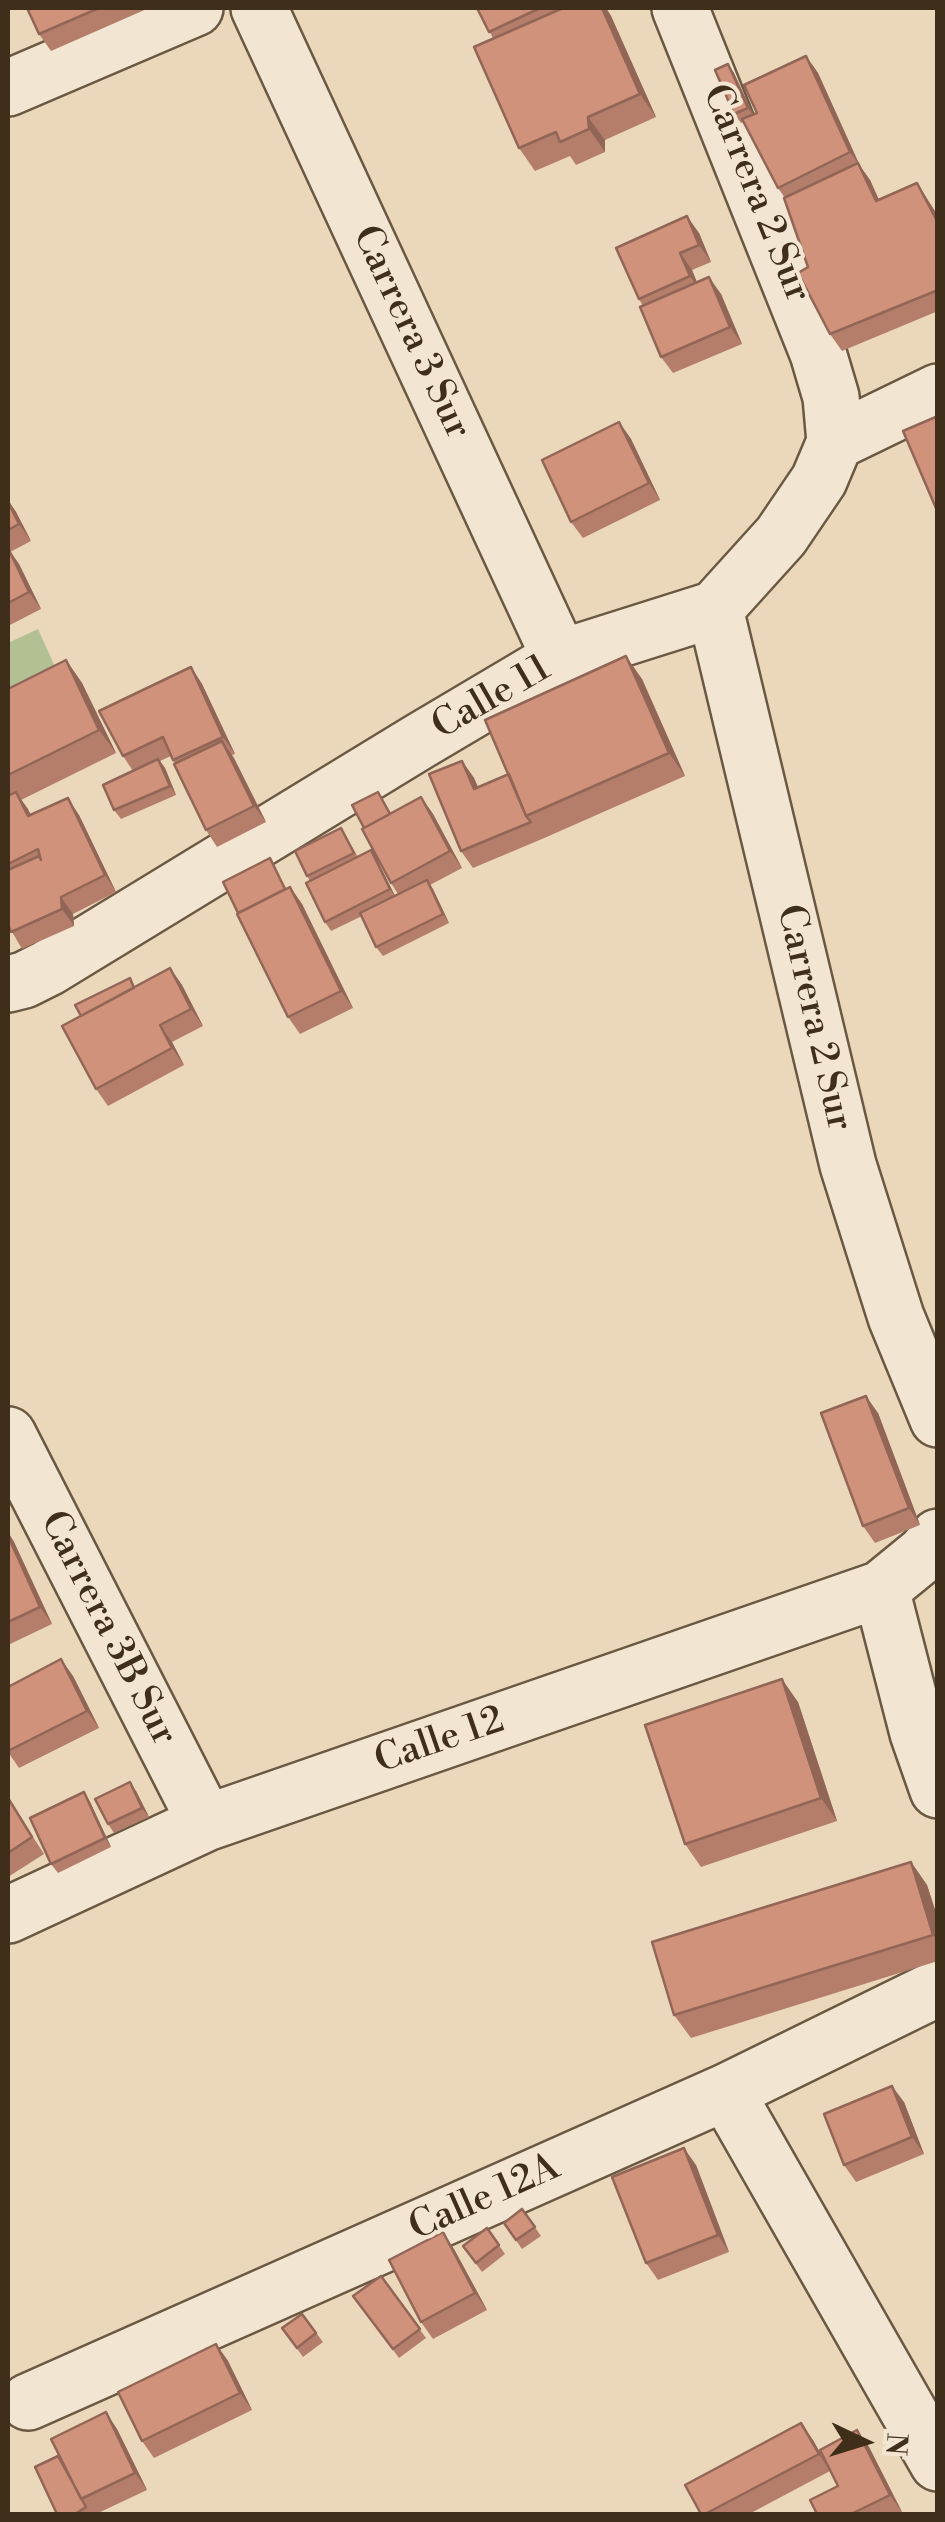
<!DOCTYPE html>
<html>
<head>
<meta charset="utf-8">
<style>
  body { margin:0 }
  #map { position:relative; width:945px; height:2522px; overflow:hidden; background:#ebd8bb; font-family:"Libre Bodoni",serif }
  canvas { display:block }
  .frame { position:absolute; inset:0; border:10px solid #3f2e19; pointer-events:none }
  .north { position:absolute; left:815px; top:2392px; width:100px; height:100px; -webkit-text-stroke:8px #f2e6d3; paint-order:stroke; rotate:94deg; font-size:28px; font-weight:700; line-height:40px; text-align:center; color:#3f2e19 }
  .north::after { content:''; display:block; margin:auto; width:35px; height:45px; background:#3f2e19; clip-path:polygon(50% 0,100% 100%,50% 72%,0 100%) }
</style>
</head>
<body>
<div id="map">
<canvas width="945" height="2522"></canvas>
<div class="frame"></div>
<div class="north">N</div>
</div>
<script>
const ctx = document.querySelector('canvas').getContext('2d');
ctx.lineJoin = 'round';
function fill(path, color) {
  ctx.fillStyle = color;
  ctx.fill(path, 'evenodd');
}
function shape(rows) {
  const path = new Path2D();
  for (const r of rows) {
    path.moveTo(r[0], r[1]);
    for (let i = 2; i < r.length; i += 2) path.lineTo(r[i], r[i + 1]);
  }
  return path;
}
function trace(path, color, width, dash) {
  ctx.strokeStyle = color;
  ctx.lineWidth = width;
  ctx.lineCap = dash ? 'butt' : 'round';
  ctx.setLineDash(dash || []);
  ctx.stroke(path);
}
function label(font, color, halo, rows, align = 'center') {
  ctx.font = font + ' "Libre Bodoni",serif';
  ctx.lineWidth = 8;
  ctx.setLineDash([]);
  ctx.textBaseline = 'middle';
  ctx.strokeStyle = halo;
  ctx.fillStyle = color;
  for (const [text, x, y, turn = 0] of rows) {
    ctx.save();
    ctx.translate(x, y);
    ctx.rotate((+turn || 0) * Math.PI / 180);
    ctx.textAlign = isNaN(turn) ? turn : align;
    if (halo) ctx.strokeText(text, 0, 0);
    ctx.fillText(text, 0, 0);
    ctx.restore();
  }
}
fill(shape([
  [38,629,65,689,8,716,8,643]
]), '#b2c094');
const minor = shape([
  [259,8,560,658],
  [680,8,818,353,831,397,835,442],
  [8,88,195,8],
  [715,609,848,1165,896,1317,938,1419],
  [8,984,24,980,48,968,420,741,560,658,715,609,781,536,819,480,835,442,938,392],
  [8,1435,206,1823],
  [938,1537,925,1553,881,1589,918,1733,938,1790],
  [8,1915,206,1823,881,1589],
  [726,2092,938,2463],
  [28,2402,726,2092,938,1988]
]);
trace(minor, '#6a5842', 60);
trace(minor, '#f2e6d3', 55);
fill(shape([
  [27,8,149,8,51,51,39,34],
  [477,8,606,8,611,16,656,117,605,140,605,152,576,165,570,156,535,171,519,148,493,38],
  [806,56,818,73,860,166,870,180,879,200,917,183,938,216,938,311,842,351,830,334,785,198,778,188,743,122,741,123,734,114,728,64,734,73,753,114,757,113],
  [699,233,711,262,692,270,697,282,721,294,742,344,673,373,661,357,643,306,639,299],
  [619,422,631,439,660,500,583,538,571,522],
  [8,500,16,512,31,541,10,552,19,564,41,609,8,626],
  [66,660,82,683,116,753,21,800,31,815,79,815,116,892,73,914,74,926,22,949,8,925,8,689],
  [191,667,202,684,235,754,232,755,266,822,217,847,206,830,171,756,160,761,165,768,176,795,121,819,114,810,133,771,123,756],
  [642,679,685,776,542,839,473,868,461,851,462,761,474,778,478,787,509,774],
  [378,792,391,813,421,797,433,814,462,868,430,885,449,923,383,956,376,947,362,916,331,931,325,922,310,881,307,876,341,828,358,857,371,850,377,860,395,896,398,894,391,883,364,828],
  [270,858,286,889,290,887,302,904,353,1008,300,1034,288,1017,238,913],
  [170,968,182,985,203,1026,172,1042,184,1065,108,1106,96,1089,136,987],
  [878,1413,920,1525,875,1543,863,1526],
  [8,1532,14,1542,52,1624,8,1645],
  [73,1676,99,1728,19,1768,8,1752],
  [798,1702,837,1821,701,1867,685,1844],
  [136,1791,149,1817,114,1833,108,1824],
  [84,1792,90,1802,111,1847,58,1873,51,1864],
  [8,1798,44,1854,8,1877],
  [911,1862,927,1885,938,1919,938,1961,691,2038,674,2015],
  [904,2102,924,2154,856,2182,844,2165],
  [696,2165,729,2252,658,2280,646,2263],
  [522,2209,541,2236,522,2249,504,2223],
  [487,2228,505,2254,482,2272,463,2246],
  [454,2249,487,2310,433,2339,421,2322],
  [381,2276,426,2338,399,2358,353,2296],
  [302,2314,323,2342,303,2357,282,2328],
  [216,2344,228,2361,252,2410,154,2458,142,2441],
  [117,2429,147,2490,96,2514,57,2514],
  [857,2430,869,2447,902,2512,896,2514,817,2514,838,2486],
  [813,2440,830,2471,749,2514,701,2514]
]), '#b47e6a');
fill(shape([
  [602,8,606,8,611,16,656,117,640,94],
  [806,56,818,73,860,166,870,180,887,218,876,201,860,166,850,152],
  [728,64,734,73,754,117,748,108],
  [588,117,605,140,605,152,589,129],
  [917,183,938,216,938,223],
  [687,216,699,233,711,262,699,245],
  [680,253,692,270,701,293,690,276],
  [709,277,721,294,742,344,730,327],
  [619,422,631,439,660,500,649,483],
  [8,500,16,512,31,541,19,524],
  [8,548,19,564,41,609,29,592],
  [626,656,642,679,685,776,669,753],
  [66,660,82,683,116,753,99,730],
  [191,667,202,684,235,754,223,737],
  [222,741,234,758,266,822,254,806],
  [158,759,165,768,176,795,170,786],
  [462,761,474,778,486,806,474,789],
  [16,792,28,809,39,833,28,816],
  [421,797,433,814,462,868,450,851],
  [68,798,79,815,116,892,105,875],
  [371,850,377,860,396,898,390,889],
  [427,880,433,889,449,923,443,914],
  [290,887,302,904,353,1008,341,991],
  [61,897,73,914,74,926,62,909],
  [170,968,182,985,203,1026,191,1009],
  [160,1025,172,1042,184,1065,172,1048],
  [866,1396,878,1413,920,1525,909,1508],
  [8,1532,14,1542,52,1624,40,1607,8,1536],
  [61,1659,73,1676,99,1728,87,1711],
  [782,1679,798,1702,837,1821,821,1798],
  [130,1782,136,1791,149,1817,142,1808],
  [84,1792,90,1802,111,1847,105,1838],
  [911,1862,927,1885,938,1919,938,1941,933,1935],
  [892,2086,904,2102,924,2154,912,2137],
  [684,2148,696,2165,729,2252,718,2235],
  [443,2232,454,2249,487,2310,475,2293],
  [216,2344,228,2361,252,2410,240,2393],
  [106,2412,117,2429,147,2490,135,2473],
  [801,2423,813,2440,830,2471,819,2454],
  [857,2430,869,2447,902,2512,890,2495]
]), '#926656');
const building = shape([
  [27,8,99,8,39,34,27,8],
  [477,8,540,8,489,32,477,8],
  [563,8,602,8,640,94,588,117,589,129,560,142,556,132,519,148,474,47,563,8],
  [806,56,850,152,778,188,742,119,757,113,744,85,806,56],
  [728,64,748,108,734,114,715,70,728,64],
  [858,163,876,201,917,183,938,223,938,290,830,334,798,273,808,267,784,198,858,163],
  [687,216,699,245,680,253,690,276,639,299,616,248,687,216],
  [709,277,730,327,661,357,640,307,709,277],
  [938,416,938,513,903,431,938,416],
  [619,422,649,483,571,522,542,460,619,422],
  [8,502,19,524,8,530,8,502],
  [8,548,29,592,8,603,8,548],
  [626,656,669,753,526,816,485,720,626,656],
  [66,660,99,730,8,775,8,689,66,660],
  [191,667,223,737,173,760,163,737,123,756,99,711,191,667],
  [222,741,254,806,206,830,174,764,222,741],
  [158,759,170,786,114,810,103,785,158,759],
  [462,761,474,789,509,774,526,816,531,822,461,851,429,774,462,761],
  [16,792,28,816,68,798,105,875,61,897,62,909,11,932,8,925,8,870,39,856,41,860,38,849,8,864,8,796,16,792],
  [378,792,390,814,364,828,352,805,378,792],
  [421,797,450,851,391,883,362,829,421,797],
  [341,828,354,853,307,876,295,851,341,828],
  [371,850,390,889,325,922,306,883,371,850],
  [270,858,285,889,238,913,223,882,270,858],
  [427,880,443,914,376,947,360,913,427,880],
  [290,887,341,991,288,1017,237,914,290,887],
  [170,968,191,1009,160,1025,172,1048,96,1089,62,1026,170,968],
  [130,978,134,988,81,1016,75,1005,130,978],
  [866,1396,909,1508,863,1526,821,1413,866,1396],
  [8,1536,40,1607,8,1622,8,1536],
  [61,1659,87,1711,8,1751,8,1687,61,1659],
  [782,1679,821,1798,685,1844,645,1725,782,1679],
  [130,1782,142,1808,108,1824,95,1799,130,1782],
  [84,1792,105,1838,51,1864,30,1818,84,1792],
  [8,1798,32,1837,8,1853,8,1798],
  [911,1862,933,1935,674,2015,652,1942,911,1862],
  [892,2086,912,2137,844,2165,824,2114,892,2086],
  [684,2148,718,2235,646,2263,612,2177,684,2148],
  [522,2209,535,2227,516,2240,504,2223,522,2209],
  [487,2228,499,2245,476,2263,463,2246,487,2228],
  [443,2232,475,2293,421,2322,389,2260,443,2232],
  [381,2276,420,2329,393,2349,353,2296,381,2276],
  [302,2314,316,2333,297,2348,282,2328,302,2314],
  [216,2344,240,2393,142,2441,118,2392,216,2344],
  [106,2412,135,2473,81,2499,51,2439,106,2412],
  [801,2423,819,2454,705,2514,701,2514,685,2485,801,2423],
  [857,2430,890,2495,851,2514,817,2514,810,2500,838,2486,820,2450,857,2430],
  [58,2456,86,2507,75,2514,57,2514,35,2467,58,2456]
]);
fill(building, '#d1927b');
trace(building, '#926656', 2.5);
label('38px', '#3f2e19', '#f2e6d3', [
  ["Carrera 2 Sur",755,194,68],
  ["Carrera 3 Sur",410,333,65],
  ["Calle 11",492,699,-30],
  ["Carrera 2 Sur",813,1018,77],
  ["Carrera 3B Sur",107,1629,63],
  ["Calle 12",440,1742,-19],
  ["Calle 12A",485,2199,-24]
]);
</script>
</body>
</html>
